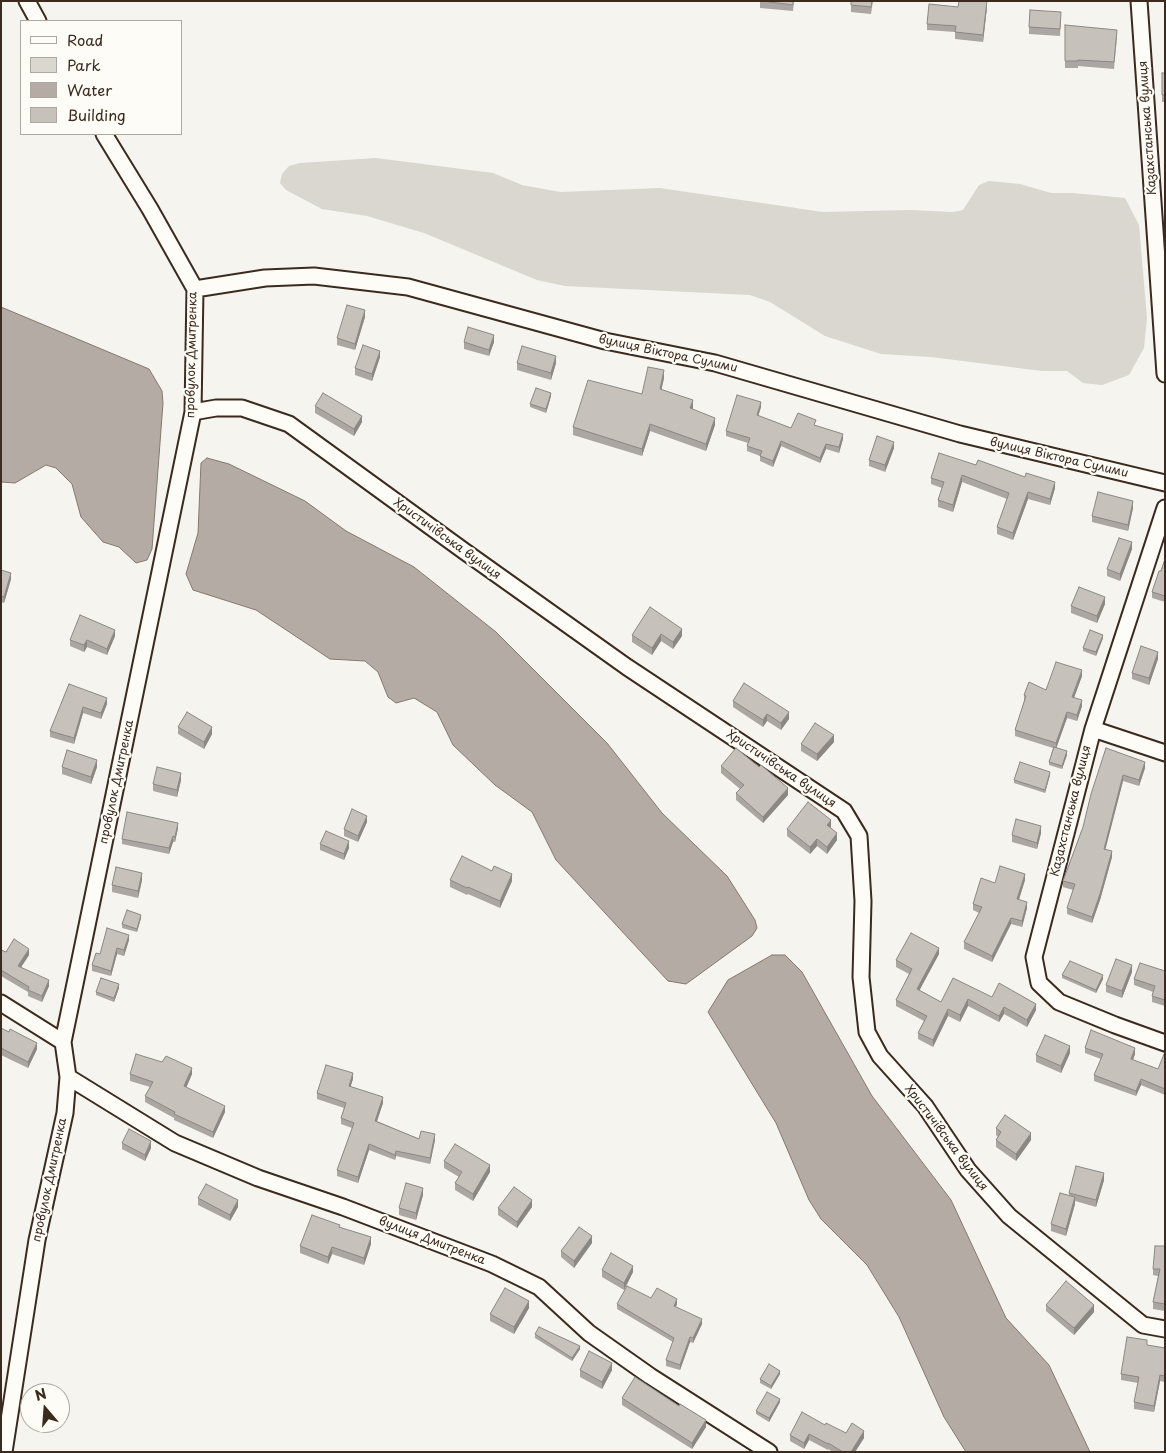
<!DOCTYPE html>
<html>
<head>
<meta charset="utf-8">
<style>
  body { margin:0 }
  #map { position:relative; width:1166px; height:1453px; overflow:hidden; background:#f5f4ee; font-family:"Playpen Sans",sans-serif }
  canvas { display:block }
  .frame { position:absolute; inset:0; border:2px solid #3b2a1e; pointer-events:none }
  .legend { position:absolute; left:20px; top:20px; width:162px; height:115px; box-sizing:border-box; background:#fdfcf7; border:1px solid #afa8a0; margin:0; padding:6px 9px; list-style:none; font-size:15px; color:#3b2a1e }
  .legend li { display:flex; align-items:center; gap:10px; height:25px }
  .legend b { width:25px; border:1px solid #afa8a0 }
  .north { position:absolute; left:20px; top:1383px; width:50px; height:50px; box-sizing:border-box; background:#fdfcf7; border:1px solid #afa8a0; border-radius:50%; rotate:342deg; font-size:14px; font-weight:700; line-height:20px; text-align:center; color:#3b2a1e }
  .north::after { content:''; display:block; margin:auto; width:18px; height:22px; background:#3b2a1e; clip-path:polygon(50% 0,100% 100%,50% 72%,0 100%) }
</style>
</head>
<body>
<div id="map">
<canvas width="1166" height="1453"></canvas>
<div class="frame"></div>
<ul class="legend">
<li><b style="height:6px;background:#fdfcf7"></b>Road</li>
<li><b style="height:14px;background:#dad6d0"></b>Park</li>
<li><b style="height:14px;background:#b4aca4"></b>Water</li>
<li><b style="height:14px;background:#c7c1bb"></b>Building</li>
</ul>
<div class="north">N</div>
</div>
<script>
const ctx = document.querySelector('canvas').getContext('2d');
ctx.lineJoin = 'round';
function fill(path, color) {
  ctx.fillStyle = color;
  ctx.fill(path, 'evenodd');
}
function shape(rows) {
  const path = new Path2D();
  for (const r of rows) {
    path.moveTo(r[0], r[1]);
    for (let i = 2; i < r.length; i += 2) path.lineTo(r[i], r[i + 1]);
  }
  return path;
}
function trace(path, color, width, dash) {
  ctx.strokeStyle = color;
  ctx.lineWidth = width;
  ctx.lineCap = dash ? 'butt' : 'round';
  ctx.setLineDash(dash || []);
  ctx.stroke(path);
}
function label(font, color, halo, rows, align = 'center') {
  ctx.font = font + ' "Playpen Sans",sans-serif';
  ctx.lineWidth = 4.5;
  ctx.setLineDash([]);
  ctx.textBaseline = 'middle';
  ctx.strokeStyle = halo;
  ctx.fillStyle = color;
  for (const [text, x, y, turn = 0] of rows) {
    ctx.save();
    ctx.translate(x, y);
    ctx.rotate((+turn || 0) * Math.PI / 180);
    ctx.textAlign = isNaN(turn) ? turn : align;
    if (halo) ctx.strokeText(text, 0, 0);
    ctx.fillText(text, 0, 0);
    ctx.restore();
  }
}
fill(shape([
  [376,158,493,173,522,185,560,192,660,188,823,212,910,210,953,212,963,210,979,185,989,181,1020,184,1051,193,1073,193,1125,198,1139,225,1147,318,1144,348,1129,375,1102,385,1083,383,1067,371,1042,371,931,357,881,354,825,336,770,302,750,295,565,286,537,280,424,233,367,216,322,209,286,190,280,183,282,174,289,166,300,163]
]), '#dad6d0');
const water = shape([
  [1,307,149,369,162,391,163,403,152,549,147,560,136,563,119,547,103,542,81,517,72,484,56,468,46,465,15,483,1,482,1,307],
  [207,458,229,464,305,501,346,531,414,567,496,632,607,743,662,813,727,876,755,920,757,928,752,936,686,984,668,981,556,860,532,812,495,785,453,745,437,712,414,698,396,703,388,697,378,672,365,661,330,659,256,610,193,590,186,574,198,533,201,463,207,458],
  [772,955,785,955,802,972,872,1096,951,1200,1006,1318,1049,1365,1090,1452,966,1452,944,1417,899,1317,867,1265,821,1219,809,1200,776,1123,708,1012,728,980,772,955]
]);
fill(water, '#b4aca4');
trace(water, '#84786e', 1);
const minor = shape([
  [27,1,38,21],
  [1139,1,1165,374],
  [195,289,265,278,314,276,408,287,605,341,715,363,960,434,1165,483],
  [193,412,216,408,242,408,289,424,464,551,627,667,844,811,859,836,863,901,861,977,867,1032,880,1056,925,1106,968,1170,1009,1216,1143,1325,1165,1329],
  [1165,508,1093,729,1034,957,1039,983,1059,1002,1115,1025,1165,1043],
  [1093,729,1165,753],
  [1,1003,63,1042],
  [68,1077,175,1143,258,1178,343,1207,492,1264,539,1287,589,1333,650,1376,769,1452],
  [4,1452,37,1240,65,1113,68,1077,63,1042,193,412,195,289,150,209,104,134]
]);
trace(minor, '#3b2a1e', 19);
trace(minor, '#fdfcf7', 15);
fill(shape([
  [760,1,794,1,793,11,760,8],
  [851,1,873,1,871,14,851,12],
  [958,7,987,7,983,42,955,39,955,32,927,30,927,24],
  [1061,19,1060,36,1029,34,1029,27],
  [1065,25,1117,37,1114,69,1078,66,1078,68,1065,68],
  [1162,73,1165,73,1165,102,1162,102],
  [365,317,355,350,337,345,337,338],
  [464,342,494,342,489,356,464,349],
  [380,357,372,381,355,375,355,368],
  [517,363,556,363,551,380,517,370],
  [664,378,661,390,693,408,692,409,715,425,706,451,650,431,642,456,573,435,573,427,642,394],
  [551,396,546,413,530,407,530,404],
  [315,406,362,422,354,436,315,413],
  [761,407,758,416,791,428,816,426,843,439,839,453,826,449,820,463,781,446,773,467,760,461,760,456,747,451,747,446,748,443,726,436,726,431],
  [894,448,885,472,869,466,869,460],
  [976,465,1055,488,1050,505,1028,499,1013,540,997,534,997,527,1007,499,962,482,953,512,938,507,938,500,942,488,931,484,931,478],
  [1133,508,1128,531,1092,522,1092,516],
  [1132,549,1120,581,1107,576,1107,569],
  [1165,559,1165,602,1152,598,1152,592],
  [1,570,11,579,4,603,1,602],
  [1105,604,1097,623,1071,613,1071,606],
  [682,629,682,636,673,649,661,641,652,655,632,642,632,635],
  [115,636,107,655,87,647,84,652,70,646,70,640],
  [1103,638,1096,656,1083,651,1083,648],
  [1158,659,1149,685,1132,679,1132,673],
  [1082,676,1074,698,1082,706,1077,721,1067,718,1056,748,1067,755,1062,769,1049,765,1049,762,1053,748,1015,736,1015,730,1024,701,1024,695,1046,690],
  [69,684,107,704,101,719,83,713,74,744,50,737,50,731],
  [733,701,789,719,781,730,767,721,763,727,733,707],
  [178,727,212,734,204,749,178,734],
  [834,742,817,761,801,751,801,744],
  [1106,748,1145,768,1139,786,1123,781,1105,849,1112,857,1100,900,1092,923,1067,914,1067,908,1073,890,1063,887,1063,881,1083,827],
  [721,766,788,795,763,823,736,800,736,793,740,789,721,773],
  [62,767,97,767,91,784,62,774],
  [1050,775,1045,793,1014,783,1014,780],
  [181,780,177,797,153,791,153,784],
  [367,822,358,842,344,836,344,829],
  [831,827,831,828,837,840,827,854,817,846,810,854,787,836,787,829],
  [178,828,175,842,173,842,169,854,122,844,122,839],
  [1041,833,1037,849,1012,842,1012,835],
  [320,844,349,848,344,860,320,850],
  [142,880,138,898,112,892,112,885],
  [450,880,512,881,500,908,468,894,467,895,450,887],
  [1025,880,1019,900,1027,908,1022,927,1011,924,992,962,964,949,964,942,979,913,973,910,973,904,995,883],
  [141,918,137,932,122,928,122,924],
  [129,940,124,956,117,954,111,976,92,971,92,965,100,954],
  [1,950,6,952,29,955,21,967,49,986,42,1002,28,996,28,992,1,976],
  [939,954,919,990,941,1002,992,997,1036,1010,1027,1027,1004,1014,999,1022,968,1006,960,1022,948,1016,933,1047,918,1039,918,1033,924,1021,896,1006,896,1000,909,974,896,967,896,960],
  [1165,971,1165,1006,1152,1002,1152,996,1153,992,1134,985,1134,979],
  [1132,972,1122,998,1106,992,1106,985],
  [1062,975,1103,979,1096,993,1062,978],
  [119,988,114,1002,96,995,96,992],
  [1,1028,37,1049,28,1068,1,1055],
  [1085,1048,1135,1054,1133,1060,1158,1069,1165,1055,1165,1095,1141,1085,1136,1096,1094,1081,1094,1075,1101,1059,1085,1053],
  [1070,1053,1061,1073,1036,1062,1036,1055],
  [130,1074,192,1074,186,1088,225,1112,213,1138,174,1120,174,1118,145,1102,145,1096,150,1087,130,1081],
  [353,1079,350,1086,383,1103,377,1121,419,1139,435,1140,430,1164,396,1156,395,1160,369,1150,358,1183,337,1176,337,1170,352,1128,341,1124,341,1118,344,1108,317,1099,317,1093],
  [996,1128,1031,1140,1016,1161,996,1147,996,1140,998,1137,996,1135],
  [122,1143,151,1148,145,1161,122,1149],
  [444,1161,490,1172,473,1201,455,1190,455,1183,459,1177,444,1168],
  [1104,1180,1096,1207,1075,1201,1075,1204,1066,1236,1051,1231,1051,1224,1069,1195,1069,1193],
  [423,1195,416,1220,399,1215,399,1208],
  [198,1198,238,1207,230,1221,198,1205],
  [532,1207,517,1228,498,1215,498,1208],
  [340,1227,371,1244,364,1265,332,1254,328,1264,300,1253,300,1246],
  [592,1243,574,1268,561,1257,561,1251],
  [1165,1246,1165,1311,1153,1309,1153,1302,1158,1276,1153,1275,1153,1269],
  [602,1270,633,1272,624,1290,602,1277],
  [651,1298,677,1304,676,1307,702,1324,693,1343,690,1342,680,1370,666,1366,666,1360,673,1342,617,1309,617,1304],
  [1046,1305,1094,1312,1074,1335,1046,1311],
  [529,1308,514,1334,490,1321,490,1314],
  [535,1334,580,1349,572,1361,535,1338],
  [1147,1345,1165,1348,1165,1382,1160,1381,1154,1412,1134,1409,1134,1402,1138,1383,1121,1380,1121,1374],
  [580,1370,612,1370,602,1389,580,1377],
  [780,1374,771,1389,760,1383,760,1379],
  [622,1398,706,1427,692,1449,622,1405],
  [780,1402,769,1422,756,1414,756,1411],
  [825,1425,846,1433,864,1438,855,1452,833,1452,828,1449,828,1450,809,1440,804,1449,790,1441,790,1435]
]), '#aba6a1');
fill(shape([
  [987,1,987,7,983,42,983,35],
  [365,310,365,317,355,350,355,344],
  [494,335,494,342,489,356,489,350],
  [380,351,380,357,372,381,372,374],
  [556,356,556,363,551,380,551,373],
  [664,370,664,378,660,397,660,389],
  [551,393,551,396,546,413,546,409],
  [693,400,693,408,690,416,690,408],
  [761,402,761,407,757,420,757,415],
  [362,416,362,422,354,436,354,429],
  [715,418,715,425,706,451,706,444],
  [650,424,650,431,642,456,642,449],
  [843,434,843,439,839,453,839,447],
  [781,441,781,446,773,467,773,461],
  [894,442,894,448,885,472,885,465],
  [826,444,826,449,820,463,820,458],
  [962,475,962,482,953,512,953,505],
  [1055,482,1055,488,1050,505,1050,499],
  [1028,492,1028,499,1013,540,1013,533],
  [1133,501,1133,508,1128,531,1128,525],
  [1132,542,1132,549,1120,581,1120,574],
  [11,573,11,579,4,603,4,597],
  [1105,597,1105,604,1097,623,1097,616],
  [682,629,682,636,673,649,673,642],
  [115,630,115,636,107,655,107,649],
  [661,634,661,641,652,655,652,648],
  [1103,635,1103,638,1096,656,1096,652],
  [87,640,87,647,84,652,84,645],
  [1158,652,1158,659,1149,685,1149,678],
  [1082,670,1082,676,1072,703,1072,697],
  [107,698,107,704,101,719,101,713],
  [1082,700,1082,706,1077,721,1077,715],
  [83,707,83,713,74,744,74,738],
  [789,712,789,719,781,730,781,723],
  [1067,712,1067,718,1056,749,1056,743],
  [767,714,767,721,763,727,763,720],
  [212,727,212,734,204,749,204,742],
  [834,735,834,742,817,761,817,754],
  [1067,751,1067,755,1062,769,1062,766],
  [97,760,97,767,91,784,91,777],
  [1145,762,1145,768,1139,786,1139,780],
  [1050,772,1050,775,1045,793,1045,790],
  [181,773,181,780,177,797,177,790],
  [1123,775,1123,781,1104,855,1104,849],
  [788,788,788,795,763,823,763,817],
  [367,816,367,822,358,842,358,836],
  [831,820,831,827,827,832,827,825],
  [178,823,178,828,175,842,175,837],
  [1041,826,1041,833,1037,849,1037,843],
  [837,833,837,840,827,854,827,847],
  [173,836,173,842,169,854,169,848],
  [817,839,817,846,810,854,810,847],
  [349,841,349,848,344,860,344,854],
  [1112,851,1112,857,1100,900,1092,923,1092,917],
  [142,873,142,880,138,898,138,891],
  [512,874,512,881,500,908,500,901],
  [1025,874,1025,880,1017,905,1017,899],
  [1027,902,1027,908,1022,927,1022,921],
  [141,915,141,918,137,932,137,929],
  [1011,918,1011,924,992,962,992,956],
  [129,935,129,940,124,956,124,950],
  [117,948,117,954,111,976,111,971],
  [939,948,939,954,917,995,917,989],
  [29,949,29,955,18,972,18,966],
  [1132,965,1132,972,1122,998,1122,991],
  [1103,975,1103,979,1096,993,1096,990],
  [49,980,49,986,42,1002,42,996],
  [119,984,119,988,114,1002,114,998],
  [968,999,968,1006,960,1022,960,1015],
  [1036,1004,1036,1010,1027,1027,1027,1020],
  [1004,1007,1004,1014,999,1022,999,1016],
  [948,1009,948,1016,933,1047,933,1040],
  [37,1043,37,1049,28,1068,28,1062],
  [1070,1046,1070,1053,1061,1073,1061,1066],
  [1135,1048,1135,1054,1131,1065,1131,1059],
  [192,1068,192,1074,184,1093,184,1086],
  [353,1073,353,1079,349,1092,349,1086],
  [1141,1079,1141,1085,1136,1096,1136,1091],
  [383,1097,383,1103,375,1127,375,1121],
  [225,1106,225,1112,213,1138,213,1132],
  [1031,1133,1031,1140,1016,1161,1016,1154],
  [435,1134,435,1140,430,1164,430,1158],
  [151,1141,151,1148,145,1161,145,1155],
  [369,1144,369,1150,358,1183,358,1177],
  [396,1151,396,1156,395,1160,395,1155],
  [490,1165,490,1172,473,1201,473,1194],
  [1104,1173,1104,1180,1096,1207,1096,1200],
  [423,1188,423,1195,416,1220,416,1213],
  [1075,1197,1075,1204,1066,1236,1066,1229],
  [238,1200,238,1207,230,1221,230,1215],
  [532,1200,532,1207,517,1228,517,1222],
  [592,1236,592,1243,574,1268,574,1261],
  [371,1237,371,1244,364,1265,364,1258],
  [332,1247,332,1254,328,1264,328,1257],
  [633,1266,633,1272,624,1290,624,1283],
  [677,1299,677,1304,674,1311,674,1306],
  [529,1301,529,1308,514,1334,514,1327],
  [1094,1305,1094,1312,1074,1335,1074,1328],
  [702,1319,702,1324,693,1343,693,1338],
  [690,1337,690,1342,680,1370,680,1365],
  [580,1346,580,1349,572,1361,572,1358],
  [612,1363,612,1370,602,1389,602,1382],
  [780,1371,780,1374,771,1389,771,1386],
  [1160,1375,1160,1381,1154,1412,1154,1406],
  [780,1399,780,1402,769,1422,769,1418],
  [706,1420,706,1427,692,1449,692,1443],
  [864,1431,864,1438,855,1452,851,1452],
  [809,1434,809,1440,804,1449,804,1443]
]), '#8b8783');
const building = shape([
  [762,1,793,1,793,5,762,1],
  [851,1,872,1,871,7,851,5,851,1],
  [959,1,987,1,983,35,955,32,956,26,927,24,929,4,958,7,959,1],
  [1030,10,1061,12,1060,29,1029,27,1030,10],
  [1065,25,1117,30,1114,62,1078,60,1078,61,1065,61,1065,25],
  [1162,73,1165,73,1165,95,1162,95,1162,73],
  [347,305,365,310,355,344,337,338,347,305],
  [468,327,494,335,489,350,464,342,468,327],
  [363,345,380,351,372,374,355,368,363,345],
  [522,346,556,356,551,373,517,363,522,346],
  [648,367,664,370,660,389,693,400,690,408,715,418,706,444,650,424,642,449,573,427,588,380,642,394,648,367],
  [536,388,551,393,546,409,530,404,536,388],
  [323,393,362,416,354,429,315,406,323,393],
  [737,395,761,402,757,415,791,428,798,413,816,420,814,425,843,434,839,447,826,444,820,458,781,441,773,461,760,456,762,451,747,446,750,438,726,431,737,395],
  [877,436,894,442,885,465,869,460,877,436],
  [939,453,976,465,978,460,1025,477,1026,473,1055,482,1050,499,1028,492,1013,533,997,527,1009,493,962,475,953,505,938,500,944,482,931,478,939,453],
  [1098,492,1133,501,1128,525,1092,516,1098,492],
  [1119,538,1132,542,1120,574,1107,569,1119,538],
  [1165,559,1165,596,1152,592,1159,571,1161,571,1165,559],
  [1,570,11,573,4,597,1,596,1,570],
  [1079,587,1105,597,1097,616,1071,606,1079,587],
  [650,607,682,629,673,642,661,634,652,648,632,635,650,607],
  [80,615,115,630,107,649,87,640,84,645,70,640,80,615],
  [1090,630,1103,635,1096,652,1083,648,1090,630],
  [1141,646,1158,652,1149,678,1132,673,1141,646],
  [1056,662,1082,670,1072,697,1082,700,1077,715,1067,712,1056,743,1015,730,1026,696,1024,695,1029,682,1046,690,1056,662],
  [744,683,789,712,781,723,767,714,763,720,733,701,744,683],
  [69,684,107,698,101,713,83,707,74,738,50,731,69,684],
  [187,712,212,727,204,742,178,727,187,712],
  [815,723,834,735,817,754,801,744,815,723],
  [1054,747,1067,751,1062,766,1049,762,1054,747],
  [736,748,759,767,761,765,788,788,763,817,736,793,744,785,721,766,736,748],
  [1106,748,1145,762,1139,780,1123,775,1104,849,1112,851,1100,894,1092,917,1067,908,1075,884,1063,881,1083,827,1091,794,1106,748],
  [67,750,97,760,91,777,62,767,67,750],
  [1020,762,1050,772,1045,790,1014,780,1020,762],
  [157,767,181,773,177,790,153,784,157,767],
  [808,802,831,820,827,825,837,833,827,847,817,839,810,847,787,829,808,802],
  [352,809,367,816,358,836,344,829,352,809],
  [127,812,178,823,175,837,173,836,169,848,122,839,127,812],
  [1016,819,1041,826,1037,843,1012,835,1016,819],
  [326,831,349,841,344,854,320,844,326,831],
  [462,856,492,871,494,866,512,874,500,901,468,887,467,888,450,880,462,856],
  [1000,866,1025,874,1017,899,1027,902,1022,921,1011,918,992,956,964,942,982,907,973,904,981,878,995,883,1000,866],
  [116,867,142,873,138,891,112,885,116,867],
  [127,910,141,915,137,929,122,924,127,910],
  [107,928,129,935,124,950,117,948,111,971,92,965,96,953,100,954,107,928],
  [911,933,939,948,917,989,941,1002,953,978,992,997,999,983,1036,1004,1027,1020,1004,1007,999,1016,968,999,960,1015,948,1009,933,1040,918,1033,927,1016,896,1000,912,969,896,960,911,933],
  [14,939,29,949,18,966,49,980,42,996,28,990,29,987,1,970,1,950,6,952,14,939],
  [1116,959,1132,965,1122,991,1106,985,1116,959],
  [1070,961,1103,975,1096,990,1062,975,1070,961],
  [1140,963,1165,971,1165,1000,1152,996,1155,986,1134,979,1140,963],
  [101,978,119,984,114,998,96,992,101,978],
  [1,1028,9,1032,10,1029,37,1043,28,1062,1,1048,1,1028],
  [1091,1030,1135,1048,1131,1059,1158,1069,1164,1054,1165,1055,1165,1089,1141,1079,1136,1091,1094,1075,1103,1054,1085,1048,1091,1030],
  [1045,1035,1070,1046,1061,1066,1036,1055,1045,1035],
  [136,1054,162,1062,166,1056,192,1068,184,1086,225,1106,213,1132,174,1114,175,1112,145,1096,153,1082,130,1074,136,1054],
  [326,1065,353,1073,349,1086,383,1097,375,1121,419,1139,421,1131,435,1134,430,1158,396,1151,395,1155,369,1144,358,1177,337,1170,354,1123,341,1118,346,1103,317,1093,326,1065],
  [1005,1115,1031,1133,1016,1154,996,1140,1001,1132,996,1128,1005,1115],
  [129,1129,151,1141,145,1155,122,1143,129,1129],
  [455,1144,490,1165,473,1194,455,1183,462,1172,444,1161,455,1144],
  [1076,1166,1104,1173,1096,1200,1069,1193,1076,1166],
  [406,1183,423,1188,416,1213,399,1208,406,1183],
  [206,1184,238,1200,230,1215,198,1198,206,1184],
  [514,1187,532,1200,517,1222,498,1208,514,1187],
  [1060,1193,1075,1197,1066,1229,1051,1224,1060,1193],
  [312,1215,340,1225,339,1227,371,1237,364,1258,332,1247,328,1257,300,1246,312,1215],
  [579,1227,592,1236,574,1261,561,1251,579,1227],
  [1155,1246,1165,1246,1165,1304,1153,1302,1160,1269,1153,1269,1155,1246],
  [611,1253,633,1266,624,1283,602,1270,611,1253],
  [1066,1281,1094,1305,1074,1328,1046,1305,1066,1281],
  [627,1286,651,1298,657,1288,677,1299,674,1306,702,1319,693,1338,690,1337,680,1365,666,1360,674,1338,617,1304,627,1286],
  [505,1288,529,1301,514,1327,490,1314,505,1288],
  [539,1327,580,1346,572,1358,535,1334,539,1327],
  [1127,1337,1147,1340,1147,1345,1165,1348,1165,1376,1160,1375,1154,1406,1134,1402,1139,1377,1121,1374,1127,1337],
  [589,1351,612,1363,602,1382,580,1370,589,1351],
  [769,1364,780,1371,771,1386,760,1379,769,1364],
  [635,1377,679,1406,680,1404,706,1420,692,1443,622,1398,635,1377],
  [767,1392,780,1399,769,1418,756,1411,767,1392],
  [802,1412,825,1425,826,1423,846,1433,852,1423,864,1431,851,1452,843,1452,828,1443,828,1444,809,1434,804,1443,790,1435,802,1412]
]);
fill(building, '#c7c1bb');
trace(building, '#8b8783', 1);
label('12px', '#3b2a1e', '#fdfcf7', [
  ["Казахстанська вулиця",1148,128,-94],
  ["вулиця Віктора Сулими",668,354,12],
  ["провулок Дмитренка",192,355,-89],
  ["вулиця Віктора Сулими",1059,458,13],
  ["Христичівська вулиця",447,539,36],
  ["Христичівська вулиця",781,769,34],
  ["провулок Дмитренка",117,782,-78],
  ["Казахстанська вулиця",1071,811,-76],
  ["Христичівська вулиця",946,1138,53],
  ["провулок Дмитренка",50,1180,-78],
  ["вулиця Дмитренка",432,1241,21]
]);
</script>
</body>
</html>
